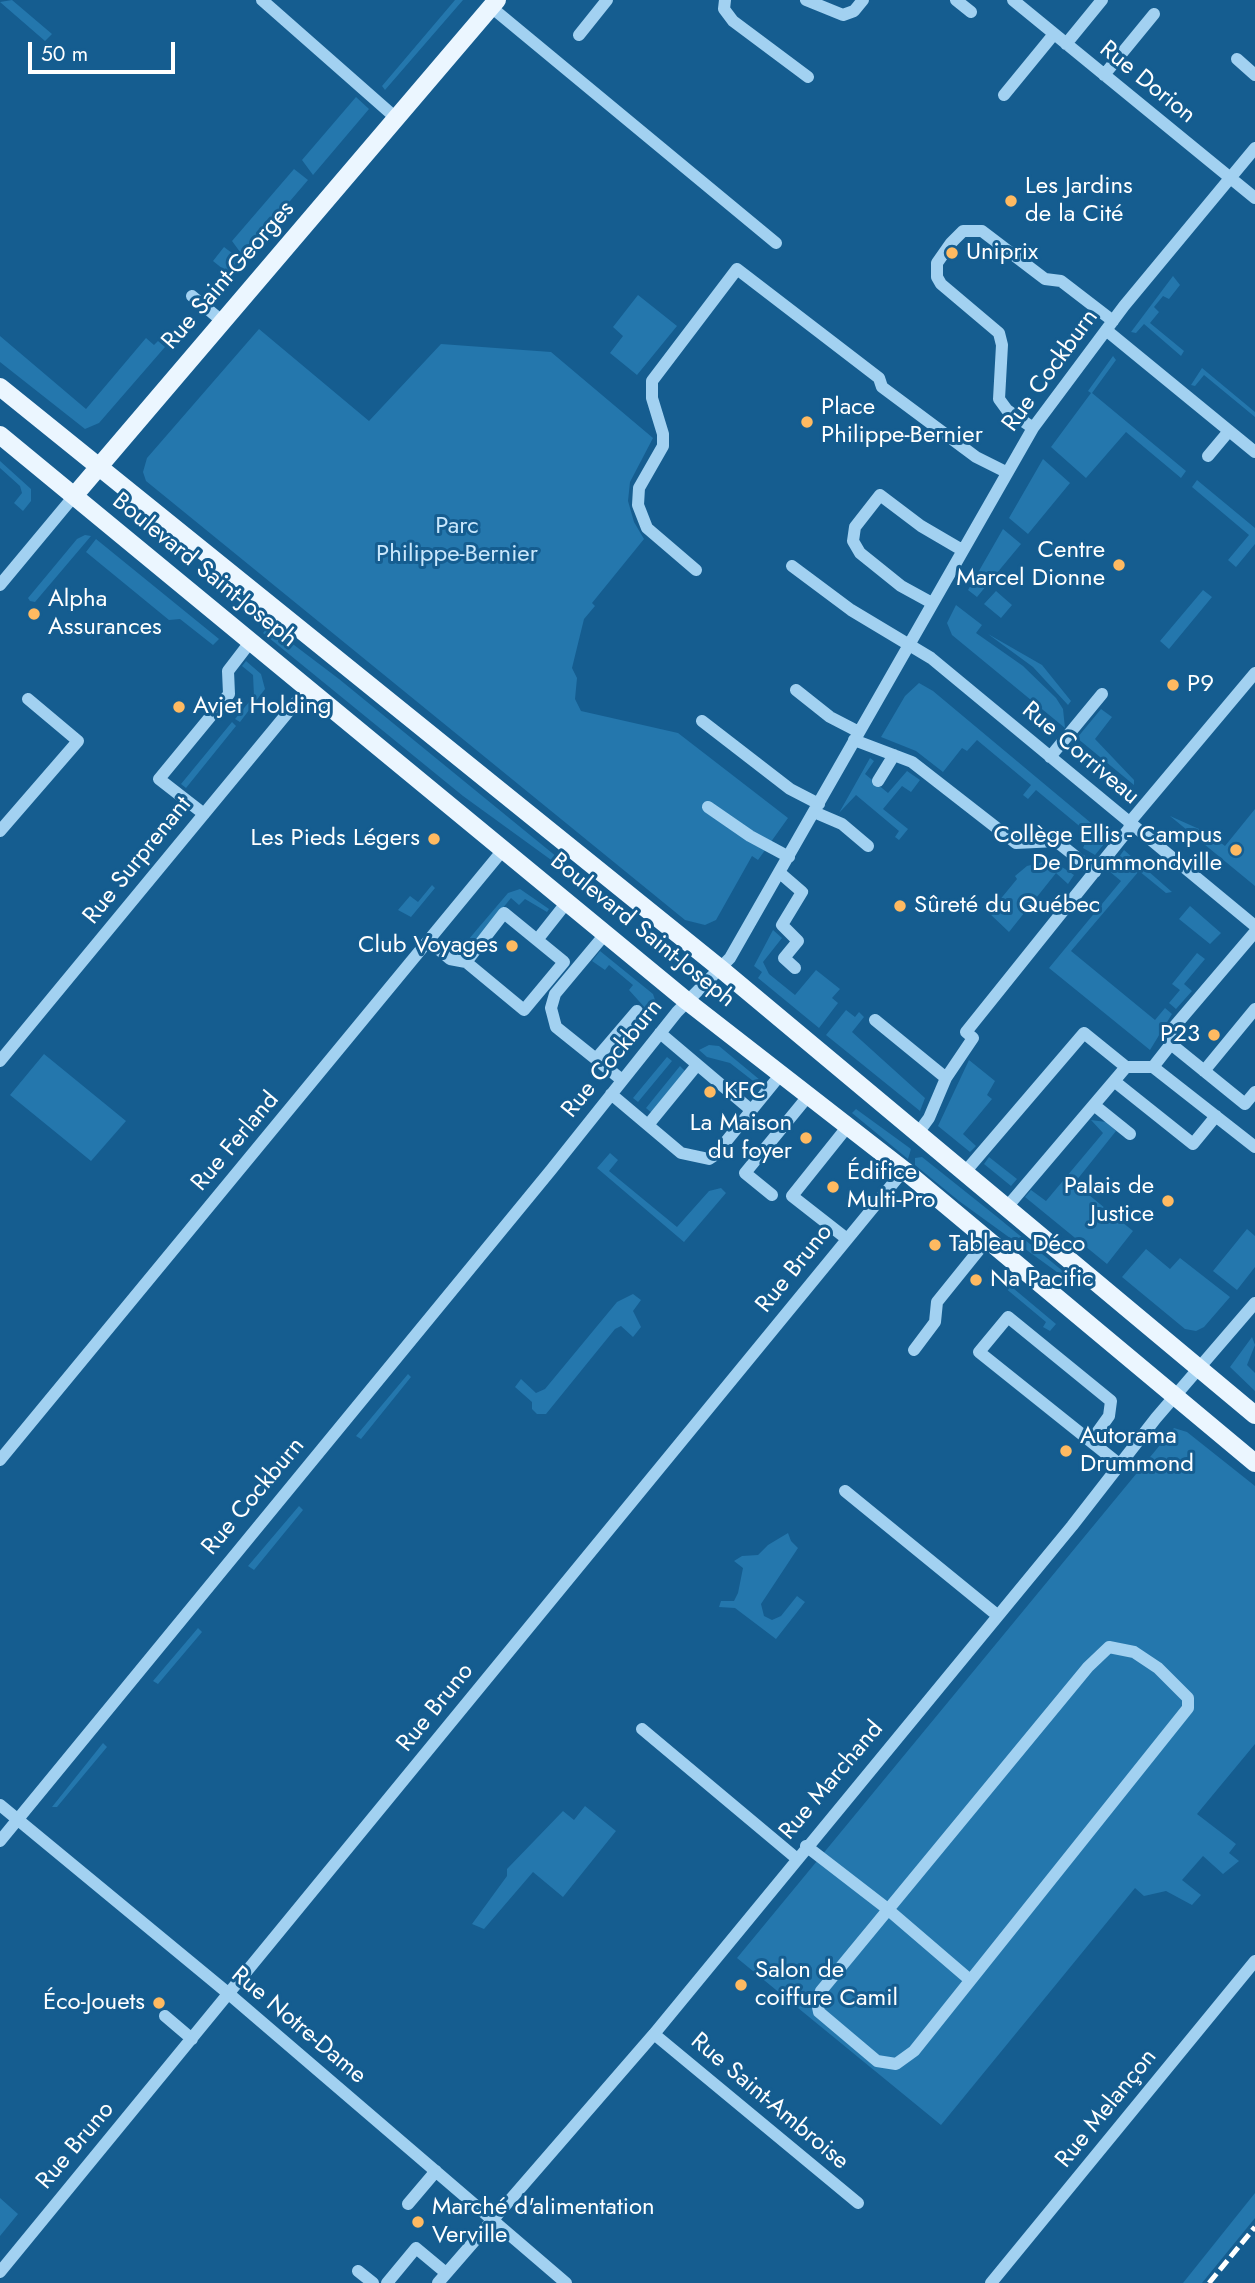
<!DOCTYPE html>
<html>
<head>
<meta charset="utf-8">
<style>
  body { margin:0 }
  #map { position:relative; width:1255px; height:2283px; overflow:hidden; background:#155d90; font-family:Jost,sans-serif }
  canvas { display:block }
  .scale { position:absolute; left:28px; top:42px; width:147px; height:32px; box-sizing:border-box; border:4px solid #fff; border-top:0; padding-left:9px; font-size:21px; line-height:24px; white-space:nowrap; color:#fff; -webkit-text-stroke:5px #155d90; paint-order:stroke }
</style>
</head>
<body>
<div id="map">
<canvas width="1255" height="2283"></canvas>
<div class="scale">50 m</div>
</div>
<script>
const ctx = document.querySelector('canvas').getContext('2d');
ctx.lineJoin = 'round';
function fill(path, color) {
  ctx.fillStyle = color;
  ctx.fill(path, 'evenodd');
}
function shape(rows) {
  const path = new Path2D();
  for (const r of rows) {
    path.moveTo(r[0], r[1]);
    for (let i = 2; i < r.length; i += 2) path.lineTo(r[i], r[i + 1]);
  }
  return path;
}
function trace(path, color, width, dash) {
  ctx.strokeStyle = color;
  ctx.lineWidth = width;
  ctx.lineCap = dash ? 'butt' : 'round';
  ctx.setLineDash(dash || []);
  ctx.stroke(path);
}
function label(font, color, halo, rows, align = 'center') {
  ctx.font = font + ' Jost,sans-serif';
  ctx.lineWidth = 6;
  ctx.setLineDash([]);
  ctx.textBaseline = 'middle';
  ctx.strokeStyle = halo;
  ctx.fillStyle = color;
  for (const [text, x, y, turn = 0] of rows) {
    ctx.save();
    ctx.translate(x, y);
    ctx.rotate((+turn || 0) * Math.PI / 180);
    ctx.textAlign = isNaN(turn) ? turn : align;
    if (halo) ctx.strokeText(text, 0, 0);
    ctx.fillText(text, 0, 0);
    ctx.restore();
  }
}
fill(shape([
  [12,0,52,34,45,41,0,2],
  [455,0,463,0,385,90,382,86],
  [356,97,369,109,313,175,302,160],
  [294,169,308,180,243,256,232,241],
  [224,247,240,259,228,273,213,261],
  [1173,276,1180,285,1169,299,1163,296,1154,307,1159,312,1150,323,1184,351,1181,356,1144,324,1136,333,1131,332],
  [638,295,677,326,637,375,610,353,623,336,613,327],
  [259,329,369,421,441,344,551,352,653,438,630,482,628,501,634,522,644,539,592,603,595,606,584,619,572,668,577,678,575,699,581,711,678,733,788,818,758,860,752,856,716,920,705,925,685,920,146,481,143,472,147,458],
  [0,336,86,409,146,338,154,345,158,341,165,347,99,423,85,429,0,362],
  [1113,356,1116,360,1092,393,1186,471,1181,478,1126,432,1086,478,1051,447,1091,393,1088,391],
  [1202,368,1255,412,1255,417,1204,375,1195,386,1191,385],
  [1043,459,1070,483,1028,534,1009,518],
  [0,461,31,489,31,501,23,511,14,503,22,493,20,486,0,468],
  [1197,480,1255,528,1255,544,1236,567,1228,560,1249,535,1192,487],
  [1003,529,1021,544,977,597,968,590],
  [85,535,91,536,35,602,30,601,28,598,77,539],
  [96,539,219,639,213,645,180,619,169,620,86,552],
  [1203,590,1212,597,1169,649,1160,641],
  [996,591,1012,605,1001,618,984,604],
  [956,605,982,625,976,633,1023,666,1056,698,1063,709,1065,728,952,635,947,623],
  [269,626,339,679,579,875,576,878,463,796,263,633],
  [988,634,1042,665,1071,701,1068,705,1033,667],
  [246,661,261,674,265,689,240,722,235,719,254,696,253,675,242,666],
  [919,683,933,691,1109,838,1095,855,1083,848,1089,834,1036,790,1028,799,1023,795,1031,785,977,740,967,751,962,748,943,772,916,751,881,737,905,696],
  [1101,709,1112,717,1095,739,1134,780,1134,785,1077,738],
  [232,722,236,726,186,788,181,784],
  [870,758,874,761,865,774,888,793,907,771,920,780,911,792,902,786,883,809,908,829,899,840,895,837,899,831,856,795,839,813],
  [1255,809,1255,886,1170,816,1208,833,1225,846],
  [1124,850,1172,892,1166,893,1139,871,1071,951,1155,1020,1165,1008,1172,1014,1150,1050,1049,968,1121,881,1109,871],
  [1043,862,1056,863,1074,875,1068,884,1056,873,1009,932,989,913,1017,879,1015,876,1027,866],
  [432,885,435,888,411,917,398,910,410,896,418,902],
  [520,889,549,909,547,912,525,899,519,905,511,898,467,952,457,953,508,893],
  [1190,906,1221,933,1210,944,1179,919],
  [773,930,782,938,763,962,769,974,795,995,816,970,840,989,832,998,838,1003,819,1028,758,978,762,972,754,966],
  [600,951,653,994,655,1000,651,1014,614,1058,609,1054,647,1010,629,990,633,985,609,965,605,970,592,961],
  [1197,953,1205,959,1184,984,1192,991,1176,1009,1169,1003,1180,990,1172,984],
  [846,1010,855,1017,859,1012,864,1017,852,1032,925,1098,920,1111,826,1035],
  [709,1045,719,1046,760,1080,757,1084,730,1063,707,1057,699,1050],
  [44,1054,126,1121,91,1161,10,1095],
  [667,1057,672,1061,638,1102,633,1098],
  [969,1060,995,1081,987,1095,992,1099,963,1134,976,1146,970,1152,938,1126],
  [680,1066,687,1073,653,1114,646,1108],
  [856,1109,911,1149,908,1159,852,1113],
  [1091,1120,1106,1122,1116,1131,1076,1181,1078,1186,1133,1231,1107,1264,1025,1197,1031,1190,1046,1201,1103,1133],
  [610,1153,618,1160,609,1171,677,1227,709,1191,721,1188,726,1193,684,1242,597,1168],
  [922,1157,996,1216,1081,1286,1079,1288,959,1201,915,1165,915,1158],
  [989,1157,1017,1179,1011,1186,984,1164],
  [1247,1229,1255,1236,1255,1267,1237,1290,1213,1271],
  [1146,1249,1170,1269,1180,1258,1230,1297,1204,1327,1196,1331,1185,1329,1122,1277],
  [1001,1278,1056,1324,1050,1331,1043,1327,1046,1322,998,1282],
  [633,1294,641,1300,633,1311,641,1327,633,1337,621,1326,615,1329,546,1414,537,1414,532,1409,532,1402,515,1387,521,1379,536,1393,545,1389,617,1302],
  [1252,1337,1255,1345,1247,1365,1255,1373,1255,1391,1230,1367],
  [408,1374,411,1377,361,1439,356,1436],
  [1174,1428,1187,1432,1255,1486,1255,1744,1197,1814,1236,1844,1229,1853,1239,1861,1223,1874,1203,1856,1182,1880,1201,1895,1192,1905,1166,1891,1144,1896,1135,1888,941,2125,737,1958],
  [299,1506,303,1510,254,1570,248,1566],
  [788,1533,791,1541,798,1548,761,1604,764,1616,772,1620,781,1616,797,1596,805,1602,776,1639,735,1608,719,1607,721,1601,734,1601,738,1593,743,1568,734,1561,742,1556,758,1555,768,1545],
  [198,1628,202,1632,158,1684,153,1681],
  [103,1743,107,1747,57,1807,52,1807],
  [585,1806,616,1831,563,1897,533,1872,484,1929,472,1924,507,1876,507,1869,563,1811,574,1820],
  [1255,2193,1255,2218,1202,2283,1183,2283],
  [0,2198,18,2214,0,2236]
]), '#2477ad');
trace(shape([
  [262,0,396,118],
  [725,0,724,9,733,21,808,77],
  [806,0,843,15,854,11,863,0],
  [956,0,971,12],
  [1013,0,1255,198],
  [491,7,776,243],
  [579,35,607,0],
  [1066,44,1102,0],
  [1237,59,1255,75],
  [1104,75,1154,14],
  [1004,95,1054,34],
  [192,296,222,321],
  [1106,330,1255,452],
  [1033,428,1007,410,999,399,1002,345,999,333,941,284,937,277,937,263,951,243,963,231,982,231,1045,279,1061,281,1113,321],
  [1208,456,1229,431],
  [792,566,851,610,931,658,1255,926],
  [696,570,647,528,638,505,639,488,663,446,663,434,652,398,652,381,737,269,879,378,882,387,976,457,1006,472],
  [0,585,74,496],
  [932,603,901,586,860,553,853,541,855,527,880,495,921,526,962,550],
  [796,690,830,717,859,732],
  [702,721,790,789,819,804],
  [854,740,912,762,1016,843,1056,841,1095,872],
  [1050,757,1102,694],
  [878,781,894,755],
  [708,807,750,836,789,857],
  [814,812,842,824,868,846],
  [204,814,159,779,229,694,228,671,251,641],
  [1129,823,1255,673],
  [0,831,78,741,28,699],
  [780,873,802,892,782,925,798,941,784,958,795,968],
  [606,933,555,994,551,1008,556,1027,622,1080],
  [537,940,567,902],
  [429,941,450,959,466,962,524,1010,564,962,504,913,466,962],
  [875,1020,946,1078,929,1118,918,1133],
  [660,1033,751,1110],
  [1171,1044,1174,1027,1255,932],
  [596,1059,637,1011],
  [0,1061,308,688],
  [1153,1067,1255,1147],
  [1204,1071,1255,1009],
  [946,1078,973,1038,966,1032,1132,825],
  [1114,1081,1193,1144,1216,1116],
  [611,1094,681,1153,709,1159,715,1155,781,1074],
  [1094,1105,1130,1134],
  [648,1125,697,1065],
  [965,1172,1084,1033,1126,1067],
  [772,1195,745,1173,809,1095],
  [1007,1207,1126,1067,1153,1067,1171,1044,1245,1104,1255,1092],
  [847,1239,792,1196,848,1126],
  [914,1350,935,1322,937,1302,987,1240],
  [1091,1441,1109,1416,1111,1401,1008,1317,979,1352,1119,1464],
  [0,1460,503,850],
  [845,1491,997,1615],
  [1109,1647,1134,1652,1158,1668,1188,1698,1188,1708,914,2051,896,2064,877,2061,819,2012,817,2002,821,1991,1088,1667,1109,1647],
  [642,1729,796,1858],
  [0,1805,229,1994,566,2283],
  [0,1841,551,1170,677,1012,730,958,1033,428,1124,306,1255,148],
  [806,1846,885,1907,970,1980],
  [165,2016,192,2039],
  [654,2034,858,2203],
  [408,2204,436,2171],
  [358,2271,373,2283],
  [0,2272,904,1170],
  [387,2283,416,2248,446,2273],
  [438,2283,654,2034,1072,1526,1156,1418,1255,1303],
  [991,2283,1255,1961]
]), '#a2d1f1', 12);
trace(shape([
  [0,387,721,969,1255,1415],
  [0,435,688,1002,904,1170,1255,1463],
  [74,496,497,0]
]), '#ebf6ff', 18);
trace(shape([
  [1209,2283,1255,2227]
]), '#fff', 5, [12, 5]);
for (const [x, y, r, color] of [
  [1011,201,7,"#ffba61"],
  [952,253,7,"#ffba61"],
  [807,422,7,"#ffba61"],
  [1119,565,7,"#ffba61"],
  [34,614,7,"#ffba61"],
  [1173,685,7,"#ffba61"],
  [179,707,7,"#ffba61"],
  [434,839,7,"#ffba61"],
  [1236,850,7,"#ffba61"],
  [900,906,7,"#ffba61"],
  [512,946,7,"#ffba61"],
  [1214,1035,7,"#ffba61"],
  [710,1092,7,"#ffba61"],
  [806,1138,7,"#ffba61"],
  [833,1187,7,"#ffba61"],
  [1168,1201,7,"#ffba61"],
  [935,1245,7,"#ffba61"],
  [976,1280,7,"#ffba61"],
  [1066,1451,7,"#ffba61"],
  [741,1985,7,"#ffba61"],
  [159,2003,7,"#ffba61"],
  [418,2222,7,"#ffba61"]
]) {
  const dot = new Path2D();
  dot.arc(x, y, r, 0, 2 * Math.PI);
  ctx.fillStyle = color;
  ctx.fill(dot);
  trace(dot, '#155d90', 2.5);
}
label('24px', '#fff', '#155d90', [
  ["Rue Dorion",1147,83,39],
  ["Rue Saint-Georges",229,276,-49],
  ["Rue Cockburn",1051,371,-54],
  ["Boulevard Saint-Joseph",204,571,39],
  ["Rue Corriveau",1080,754,40],
  ["Rue Surprenant",138,861,-51],
  ["Boulevard Saint-Joseph",642,931,39],
  ["Rue Cockburn",613,1059,-51],
  ["Rue Ferland",236,1142,-50],
  ["Rue Bruno",795,1269,-51],
  ["Rue Cockburn",254,1497,-50],
  ["Rue Bruno",436,1708,-51],
  ["Rue Marchand",832,1781,-50],
  ["Rue Notre-Dame",298,2026,40],
  ["Rue Saint-Ambroise",769,2102,40],
  ["Rue Melançon",1107,2109,-51],
  ["Rue Bruno",76,2146,-50]
]);
label('24px', '#fff', '#155d90', [
  ["Les Jardins",1025,187],
  ["de la Cité",1025,215],
  ["Uniprix",966,253],
  ["Place",821,408],
  ["Philippe-Bernier",821,436],
  ["Centre",1105,551,"right"],
  ["Marcel Dionne",1105,579,"right"],
  ["Alpha",48,600],
  ["Assurances",48,628],
  ["P9",1187,685],
  ["Avjet Holding",193,707],
  ["Collège Ellis - Campus",1222,836,"right"],
  ["De Drummondville",1222,864,"right"],
  ["Les Pieds Légers",420,839,"right"],
  ["Sûreté du Québec",914,906],
  ["Club Voyages",498,946,"right"],
  ["P23",1200,1035,"right"],
  ["KFC",724,1092],
  ["La Maison",792,1124,"right"],
  ["du foyer",792,1152,"right"],
  ["Édifice",847,1173],
  ["Multi-Pro",847,1201],
  ["Palais de",1154,1187,"right"],
  ["Justice",1154,1215,"right"],
  ["Tableau Déco",949,1245],
  ["Na Pacific",990,1280],
  ["Autorama",1080,1437],
  ["Drummond",1080,1465],
  ["Salon de",755,1971],
  ["coiffure Camil",755,1999],
  ["Éco-Jouets",145,2003,"right"],
  ["Marché d'alimentation",432,2208],
  ["Verville",432,2236]
], 'left');
label('24px', '#c9e7fc', '#155d90', [
  ["Parc",457,527],
  ["Philippe-Bernier",457,555]
]);
</script>
</body>
</html>
